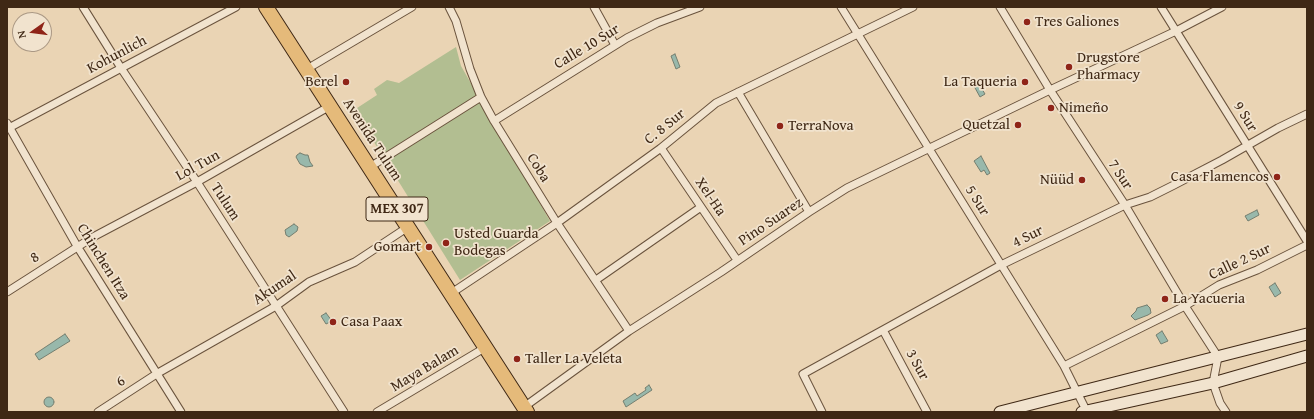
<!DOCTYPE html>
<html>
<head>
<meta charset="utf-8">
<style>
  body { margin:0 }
  #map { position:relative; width:1314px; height:419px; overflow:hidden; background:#ead4b4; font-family:"Gentium Book Plus",serif }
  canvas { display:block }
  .frame { position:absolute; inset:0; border:8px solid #3f2815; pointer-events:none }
  .north { position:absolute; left:12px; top:12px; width:40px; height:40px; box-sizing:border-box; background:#f1e3ce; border:1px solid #aa9884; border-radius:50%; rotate:256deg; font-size:11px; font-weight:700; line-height:16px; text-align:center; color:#3f2815 }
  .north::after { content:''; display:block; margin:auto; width:14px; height:18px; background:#8f2418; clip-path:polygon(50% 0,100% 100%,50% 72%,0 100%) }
</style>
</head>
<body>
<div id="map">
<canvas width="1314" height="419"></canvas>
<div class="frame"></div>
<div class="north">N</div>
</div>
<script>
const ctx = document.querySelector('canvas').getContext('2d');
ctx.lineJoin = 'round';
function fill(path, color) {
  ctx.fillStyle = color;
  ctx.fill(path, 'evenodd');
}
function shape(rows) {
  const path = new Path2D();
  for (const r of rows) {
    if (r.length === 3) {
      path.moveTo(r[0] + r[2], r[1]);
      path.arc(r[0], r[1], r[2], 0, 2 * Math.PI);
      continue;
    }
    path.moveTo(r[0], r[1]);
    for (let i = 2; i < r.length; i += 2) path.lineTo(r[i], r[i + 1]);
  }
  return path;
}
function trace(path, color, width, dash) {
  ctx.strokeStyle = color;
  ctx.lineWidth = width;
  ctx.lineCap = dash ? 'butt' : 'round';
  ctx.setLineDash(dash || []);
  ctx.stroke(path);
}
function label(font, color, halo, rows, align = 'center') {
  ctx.font = font + ' "Gentium Book Plus",serif';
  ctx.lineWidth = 3.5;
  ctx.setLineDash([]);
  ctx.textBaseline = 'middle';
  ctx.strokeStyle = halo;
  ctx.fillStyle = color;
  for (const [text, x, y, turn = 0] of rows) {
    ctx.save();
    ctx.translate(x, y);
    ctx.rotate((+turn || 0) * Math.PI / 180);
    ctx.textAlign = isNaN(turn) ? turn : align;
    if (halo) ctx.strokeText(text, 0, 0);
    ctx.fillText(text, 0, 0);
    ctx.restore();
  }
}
fill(shape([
  [456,47,461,66,550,221,460,280,354,110,377,95,374,89,387,80,399,83]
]), '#b2be91');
const water = shape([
  [675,54,680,67,676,69,671,56,675,54],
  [979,84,985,94,980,97,974,86,979,84],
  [300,153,305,155,308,155,310,162,313,166,306,167,300,164,296,157,297,155,300,153],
  [981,156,990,173,987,175,984,170,981,172,974,161,981,156],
  [1257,210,1259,215,1248,221,1245,216,1257,210],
  [294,224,298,227,297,231,289,237,286,235,285,230,294,224],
  [1275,283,1281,293,1275,297,1269,287,1275,283],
  [1147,305,1150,308,1151,313,1148,315,1135,320,1131,316,1136,311,1137,308,1147,305],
  [326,313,332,321,326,324,321,316,326,313],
  [1162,331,1168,341,1161,344,1156,335,1162,331],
  [65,334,70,341,39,360,35,354,65,334],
  [649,385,652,390,626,407,623,401,635,393,637,396,646,390,645,388,649,385],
  [49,402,5]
]);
fill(water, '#98b8ab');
trace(water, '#747e6f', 1);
const street = shape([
  [83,7,121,68,197,182,344,412],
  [449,7,456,21,470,69,481,97,494,121,557,223,629,331],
  [594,7,615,45],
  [841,7,1064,366,1087,412],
  [1000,7,1050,90,1125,205,1185,306,1218,357,1213,383,1220,403,1226,412],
  [1161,7,1307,241],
  [307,69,412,7],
  [738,92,809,212],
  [494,121,627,38,657,23,700,7],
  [7,123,77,246,181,412],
  [7,129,236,7],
  [661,148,737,260],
  [370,167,481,97],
  [596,280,701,207],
  [7,292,93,237,197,182,330,106],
  [450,294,557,223,661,148,716,103,913,7],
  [883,330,927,412],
  [1064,366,1185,306,1219,285,1257,270,1307,245],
  [524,407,629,331,721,272,809,212,847,188,1050,90,1176,31,1222,7],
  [98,412,158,373,276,306,309,282,355,262,408,227],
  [377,412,486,347],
  [822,412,803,374,1001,265,1125,205,1150,197,1174,185,1222,160,1278,128,1307,114]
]);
const secondary = shape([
  [1000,412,1307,334],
  [1082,412,1213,383,1307,356]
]);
const highway = shape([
  [266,7,527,412]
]);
trace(street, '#6a533d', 9);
trace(secondary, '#3f2815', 13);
trace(highway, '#3f2815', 16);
trace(street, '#f1e3ce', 7);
trace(secondary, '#f1e3ce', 11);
trace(highway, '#e5ba7a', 14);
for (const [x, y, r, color] of [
  [1027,22,4,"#8f2418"],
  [1069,67,4,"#8f2418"],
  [346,82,4,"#8f2418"],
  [1025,82,4,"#8f2418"],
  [1051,108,4,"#8f2418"],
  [1018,125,4,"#8f2418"],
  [780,126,4,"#8f2418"],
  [1277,177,4,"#8f2418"],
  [1082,180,4,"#8f2418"],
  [446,243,4,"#8f2418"],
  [429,247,4,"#8f2418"],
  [1165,299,4,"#8f2418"],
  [333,322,4,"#8f2418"],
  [517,359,4,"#8f2418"]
]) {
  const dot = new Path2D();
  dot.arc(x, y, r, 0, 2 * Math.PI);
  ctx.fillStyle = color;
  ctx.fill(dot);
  trace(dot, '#f1e3ce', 1.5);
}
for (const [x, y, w] of [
  [397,209,62]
]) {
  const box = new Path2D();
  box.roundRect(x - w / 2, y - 12, w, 24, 3);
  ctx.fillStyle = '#f1e3ce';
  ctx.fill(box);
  trace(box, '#3f2815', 1);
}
label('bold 14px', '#3f2815', null, [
  ["MEX 307",397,209]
]);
label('15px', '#3f2815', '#f1e3ce', [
  ["Tres Galiones",1035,22],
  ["Drugstore",1077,58],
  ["Pharmacy",1077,75],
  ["Berel",338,82,"right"],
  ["La Taqueria",1017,82,"right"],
  ["Nimeño",1059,108],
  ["Quetzal",1010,125,"right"],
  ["TerraNova",788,126],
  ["Casa Flamencos",1269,177,"right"],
  ["Nüüd",1074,180,"right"],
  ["Usted Guarda",454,234],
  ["Bodegas",454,251],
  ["Gomart",421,247,"right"],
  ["La Yacueria",1173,299],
  ["Casa Paax",341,322],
  ["Taller La Veleta",525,359]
], 'left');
label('15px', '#3f2815', '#f1e3ce', [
  ["Calle 10 Sur",587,47,-31],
  ["Kohunlich",117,55,-28],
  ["9 Sur",1245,117,58],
  ["C. 8 Sur",665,127,-39],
  ["Avenida Tulum",372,140,57],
  ["Lol Tun",198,166,-29],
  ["Coba",538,168,58],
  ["7 Sur",1120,175,57],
  ["Xel-Ha",710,197,56],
  ["5 Sur",977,201,58],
  ["Tulum",225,202,57],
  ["Pino Suarez",771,222,-34],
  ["4 Sur",1028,237,-26],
  ["8",35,258,-33],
  ["Chinchen Itza",103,262,58],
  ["Calle 2 Sur",1240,262,-25],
  ["Akumal",275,288,-34],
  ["3 Sur",917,365,61],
  ["Maya Balam",425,369,-31],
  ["6",121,382,-33]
]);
</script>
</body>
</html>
